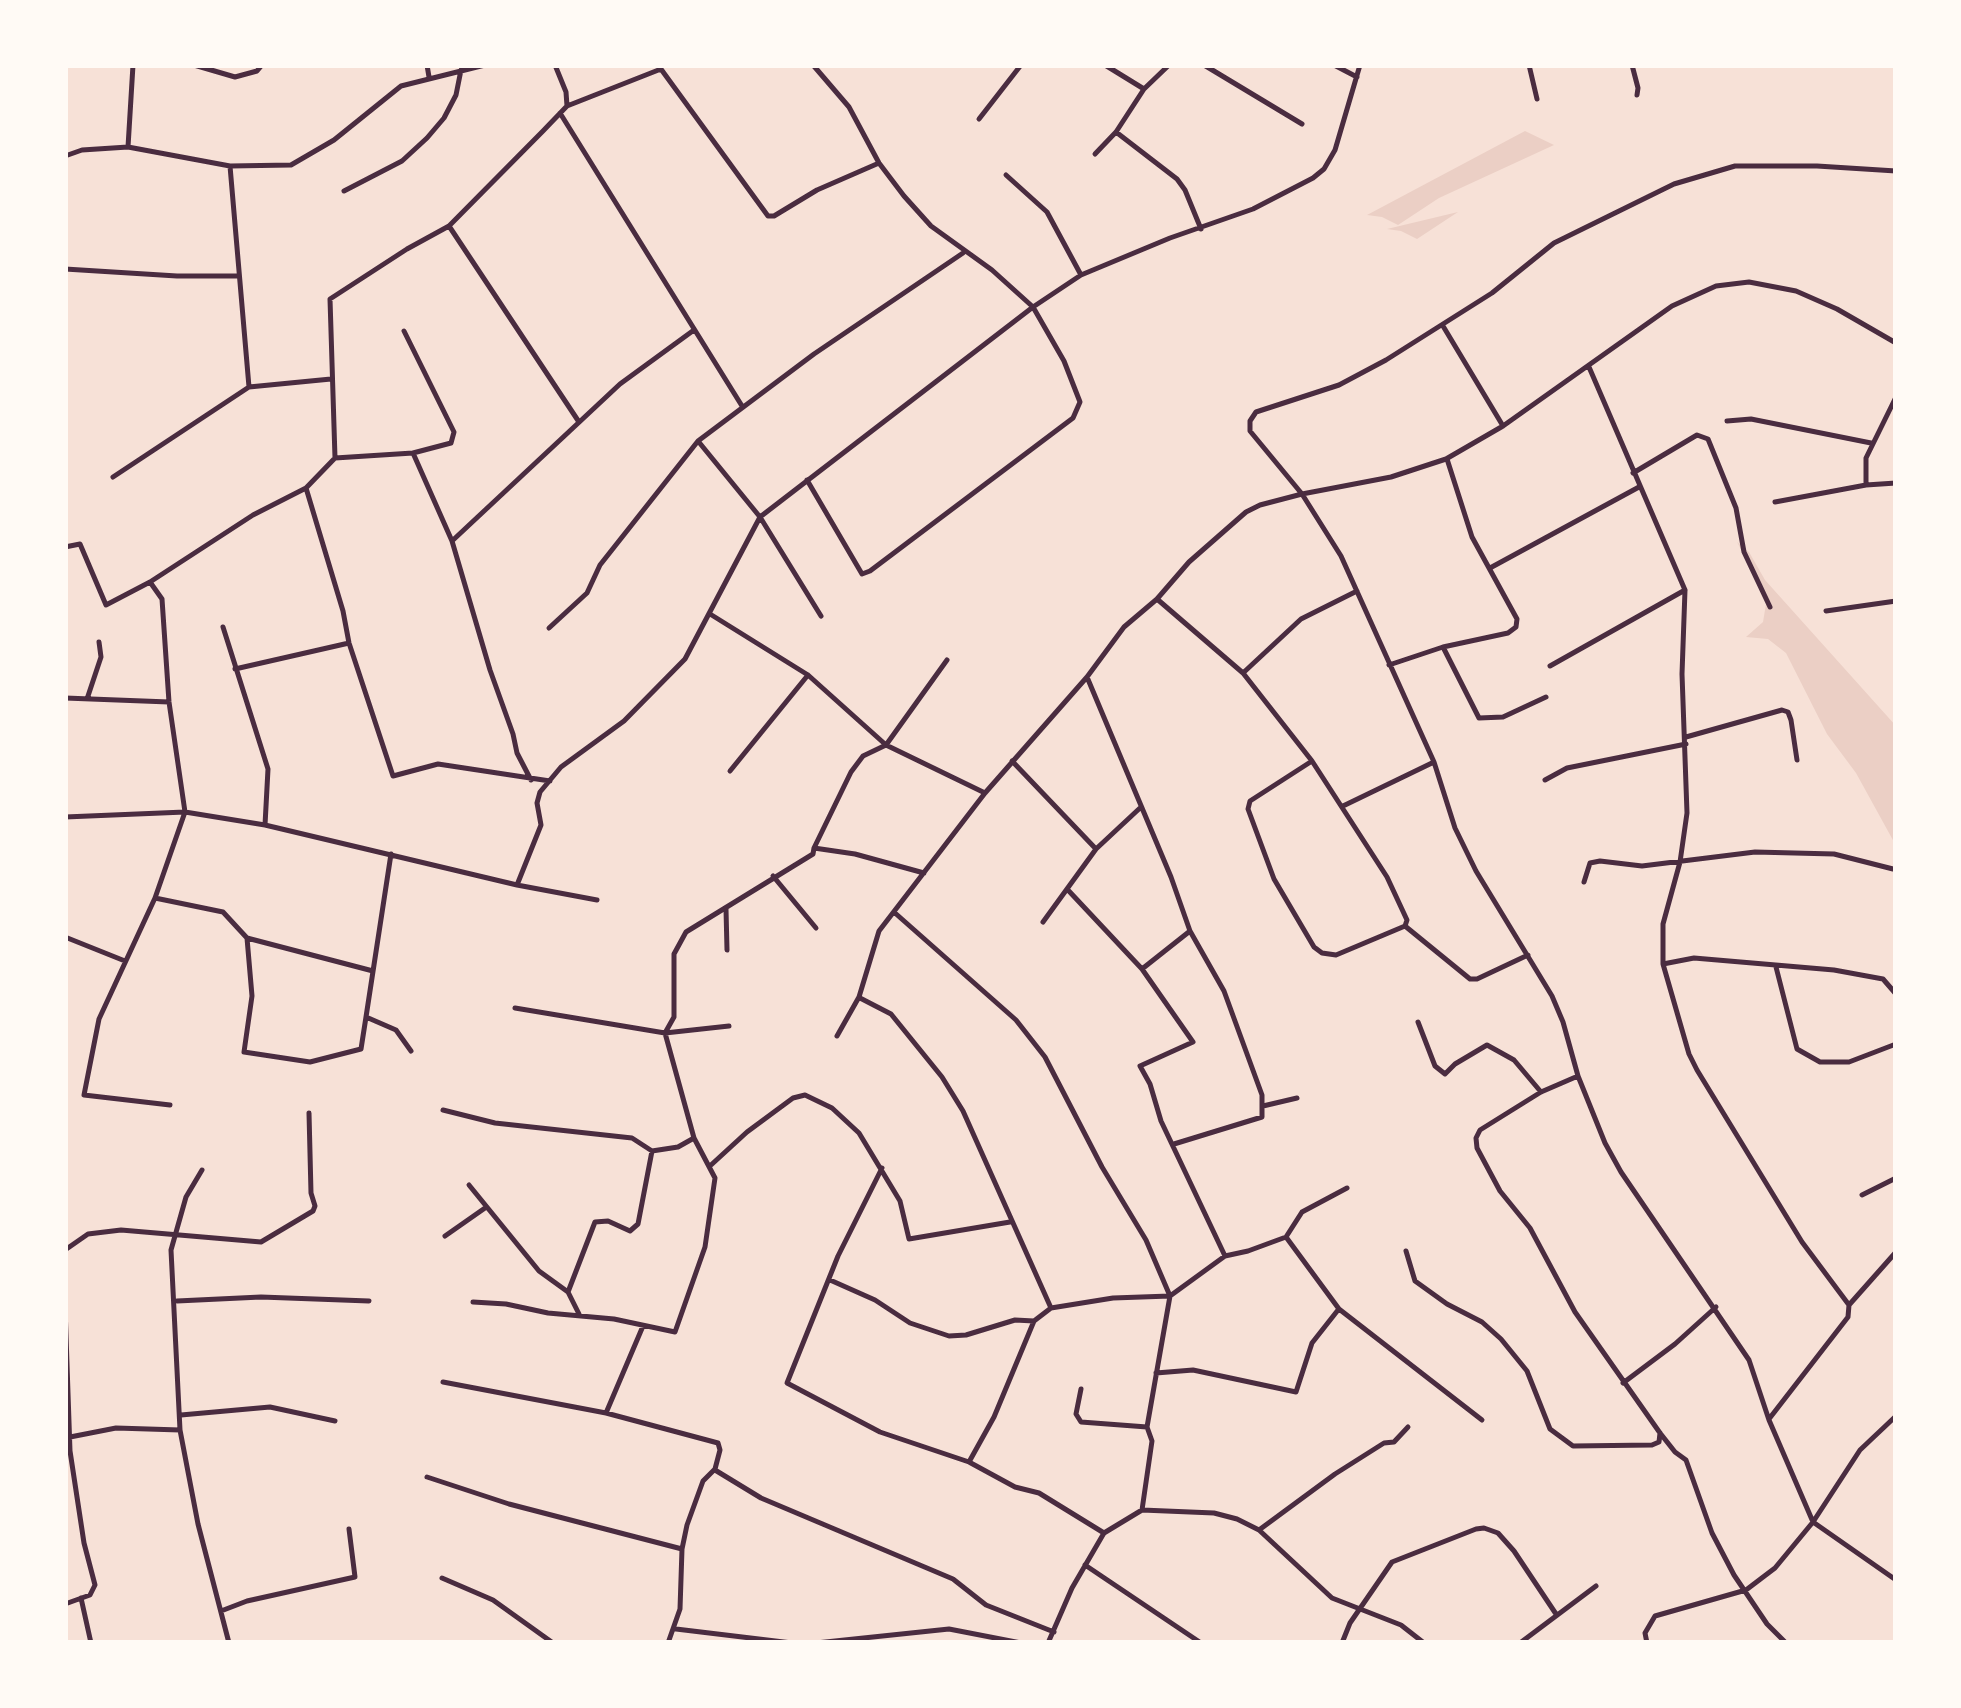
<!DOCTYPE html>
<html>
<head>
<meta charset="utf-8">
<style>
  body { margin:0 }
  #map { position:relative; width:1961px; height:1708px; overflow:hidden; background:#f7e1d7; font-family:"Titillium Web",sans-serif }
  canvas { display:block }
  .frame { position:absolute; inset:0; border:68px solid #fffaf5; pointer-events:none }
</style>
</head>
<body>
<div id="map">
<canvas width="1961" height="1708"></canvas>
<div class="frame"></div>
</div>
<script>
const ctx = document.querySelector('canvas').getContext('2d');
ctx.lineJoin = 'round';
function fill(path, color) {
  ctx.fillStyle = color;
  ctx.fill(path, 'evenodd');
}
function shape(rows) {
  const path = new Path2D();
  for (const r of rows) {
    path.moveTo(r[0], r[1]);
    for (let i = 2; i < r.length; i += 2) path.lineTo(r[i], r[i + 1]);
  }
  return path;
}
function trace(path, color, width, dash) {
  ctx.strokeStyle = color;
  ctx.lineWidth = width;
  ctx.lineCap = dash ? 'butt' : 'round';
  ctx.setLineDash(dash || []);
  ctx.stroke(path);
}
fill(shape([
  [1525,131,1554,145,1439,198,1398,225,1382,217,1367,215],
  [1458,212,1417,239,1401,231,1387,229],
  [1737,542,1749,552,1765,580,1896,726,1896,896,1894,842,1856,773,1827,734,1786,653,1768,639,1746,637,1763,622,1767,598]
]), '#ebcfc5');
trace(shape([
  [194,65,235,77,257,71,262,65],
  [427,65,429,77],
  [658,65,768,216,774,216,817,190,879,163],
  [1105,65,1144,89],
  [1204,65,1302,124],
  [1334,65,1357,77],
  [1529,65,1537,99],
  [1632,65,1638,88,1637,95],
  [567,106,661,69],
  [560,113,742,406],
  [979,119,1021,65],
  [1116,132,1177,179,1185,190,1201,229],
  [128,147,133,65],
  [1095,154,1116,132,1144,89,1169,65],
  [65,156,82,150,128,147,230,166,291,165,334,140,401,86,485,65],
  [230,166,249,387],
  [1896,171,1817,166,1735,166,1674,184,1554,243,1492,293,1386,360,1339,385,1256,412,1250,421,1250,431,1302,494,1341,556,1434,762,1455,828,1476,871,1552,996,1563,1022,1578,1076,1605,1143,1621,1172,1749,1360,1769,1420,1813,1522,1896,1580],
  [1006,175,1047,212,1081,275],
  [344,191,402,161,427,138,444,118,456,95,461,70],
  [449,226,579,422],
  [65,269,177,276,239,276],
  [1443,326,1503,426],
  [404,331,454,432,451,443,413,453],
  [1589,367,1685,590,1682,674,1687,813,1680,862,1663,924,1663,964,1689,1054,1697,1070,1802,1242,1849,1305],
  [1727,421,1751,419,1871,443],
  [698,441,760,517,821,616],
  [335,458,413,453,452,541,490,670,513,734,517,753,531,780],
  [1633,473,1697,435,1708,439,1736,508,1744,552,1770,607],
  [113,477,249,387,331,379],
  [807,480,862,574,870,571,1073,418,1080,402,1064,361,1033,307,992,270,931,226,904,196,879,163,849,107,813,65],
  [1866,485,1866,458,1896,397],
  [306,488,343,611,349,643,393,776,438,764,550,781],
  [1775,502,1866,485,1896,483],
  [452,541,620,384,694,330],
  [65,547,80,544,106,605,150,582],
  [1490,568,1639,487],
  [1157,599,1243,673,1312,761,1387,877,1407,920,1405,926,1470,979,1477,979,1528,955],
  [1826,611,1896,601],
  [710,614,808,675,886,745,985,793],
  [223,627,268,769,265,825],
  [549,628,587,593,600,565,698,441,814,354,963,253],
  [1443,647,1479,718,1503,717,1546,697],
  [1389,665,1443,647,1508,633,1516,627,1517,619,1472,537,1447,459],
  [1550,666,1685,590],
  [235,669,349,643],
  [1243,673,1301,619,1357,591],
  [1087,677,1171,877,1190,931,1224,991,1262,1095,1262,1117,1174,1144],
  [65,698,169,702],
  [87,699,101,657,99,642],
  [1686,737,1782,710,1788,712,1791,720,1797,760],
  [1012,761,1096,849],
  [1312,761,1250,801,1248,809,1274,879,1314,947,1322,953,1336,955,1405,926],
  [730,771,808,675],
  [1545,780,1567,768,1686,744],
  [1343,806,1434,762],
  [65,817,185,812,265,825,517,885,597,900],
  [814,848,851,772,863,756,886,745,947,660],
  [391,854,366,1017,396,1030,411,1051],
  [773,876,816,928],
  [1584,882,1590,863,1600,861,1642,866,1755,852,1834,854,1893,869],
  [517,885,541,825,537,803,540,792,561,767,624,721,685,659,760,517,1033,307,1081,275,1170,238,1253,209,1313,178,1324,169,1335,150,1360,65],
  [1067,889,1142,969,1193,1042,1140,1066,1150,1084,1161,1121,1225,1256],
  [155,898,99,1019,84,1095,170,1105],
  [726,909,727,950],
  [895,913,1016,1020,1045,1057,1102,1167,1146,1240,1170,1296,1147,1427,1152,1441,1142,1510],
  [1043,922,1096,849,1140,808],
  [65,937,125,961],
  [247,938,373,971],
  [1663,964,1694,958,1834,970,1883,979,1896,994],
  [1776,967,1797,1049,1820,1062,1849,1062,1896,1044],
  [1142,969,1190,931],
  [860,998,891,1014,942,1077,963,1111,1051,1308],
  [515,1008,665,1033,729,1026],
  [366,1017,361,1049,310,1062,244,1052,252,996,247,938,223,912,155,898,185,812,169,702,162,599,150,582,253,515,306,488,335,458,330,299,407,249,449,226,543,131,567,106,566,92,555,65],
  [1418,1022,1435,1066,1445,1074,1455,1064,1487,1045,1514,1060,1541,1092],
  [837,1036,859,997,879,931,985,793,1087,677,1124,627,1157,599,1189,562,1246,512,1260,505,1302,494,1391,477,1446,459,1503,426,1672,306,1716,286,1749,282,1796,291,1837,309,1896,343],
  [1578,1076,1541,1092,1480,1130,1476,1138,1477,1148,1500,1191,1530,1228,1575,1312,1660,1433,1675,1452,1686,1460,1712,1533,1734,1575,1767,1624,1786,1643],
  [1263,1106,1297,1098],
  [443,1110,495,1123,632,1138,652,1151,678,1147,694,1138],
  [711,1165,747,1132,793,1098,805,1095,832,1108,859,1133,900,1201,909,1239,1010,1222],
  [882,1168,838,1256,787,1383,880,1432,969,1462,1015,1487,1039,1493,1104,1533],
  [202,1170,186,1197,171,1250,180,1430,198,1524,229,1643],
  [469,1185,539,1271,568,1292],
  [1347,1188,1302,1212,1286,1237,1339,1309,1482,1420],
  [1862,1195,1896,1178],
  [445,1236,485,1208],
  [65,1250,88,1234,121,1230,261,1242,313,1211,315,1206,311,1193,309,1113],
  [1406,1251,1415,1281,1447,1304,1482,1322,1501,1339,1527,1371,1550,1429,1573,1446,1652,1445,1659,1442,1660,1433],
  [830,1280,875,1300,910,1323,949,1336,966,1335,1015,1320,1034,1321],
  [177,1301,261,1297,369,1301],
  [473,1302,506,1304,548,1313,614,1319,675,1332,705,1247,715,1178,694,1138,665,1033,674,1017,674,954,686,932,813,854,814,848,855,854,924,873],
  [65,1306,70,1451,84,1543,95,1585,90,1595,65,1604],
  [579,1314,568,1292,595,1222,608,1221,630,1231,638,1224,652,1151],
  [1156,1373,1193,1370,1296,1392,1312,1343,1338,1310],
  [443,1382,606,1413,718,1443,720,1450,715,1469,703,1481,687,1525,682,1549,680,1609,668,1643],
  [1623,1383,1675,1344,1716,1307],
  [1081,1389,1076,1414,1081,1422,1147,1427],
  [606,1413,643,1326],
  [181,1415,270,1407,335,1421],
  [1769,1419,1848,1317,1849,1305,1896,1252],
  [65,1438,116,1428,180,1430],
  [969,1462,994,1417,1034,1321,1051,1308,1113,1298,1170,1296,1225,1256,1248,1251,1286,1237],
  [715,1470,761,1498,953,1579,986,1605,1054,1632],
  [427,1477,509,1504,682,1549],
  [1259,1530,1335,1474,1384,1443,1394,1442,1408,1427],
  [1085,1565,1201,1643],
  [442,1578,493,1600,553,1643],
  [81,1598,91,1643],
  [221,1611,247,1601,355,1577,349,1529],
  [676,1629,792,1643],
  [816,1643,949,1629,1021,1643],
  [1048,1643,1072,1588,1104,1533,1142,1510,1214,1513,1237,1519,1259,1530,1332,1598,1401,1625,1424,1643],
  [1342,1643,1350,1623,1392,1562,1476,1529,1484,1528,1498,1533,1514,1551,1556,1614],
  [1520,1643,1596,1586],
  [1647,1643,1645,1633,1655,1616,1746,1590,1775,1568,1813,1522,1860,1450,1896,1416]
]), '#4a2c40', 5);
</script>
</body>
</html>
